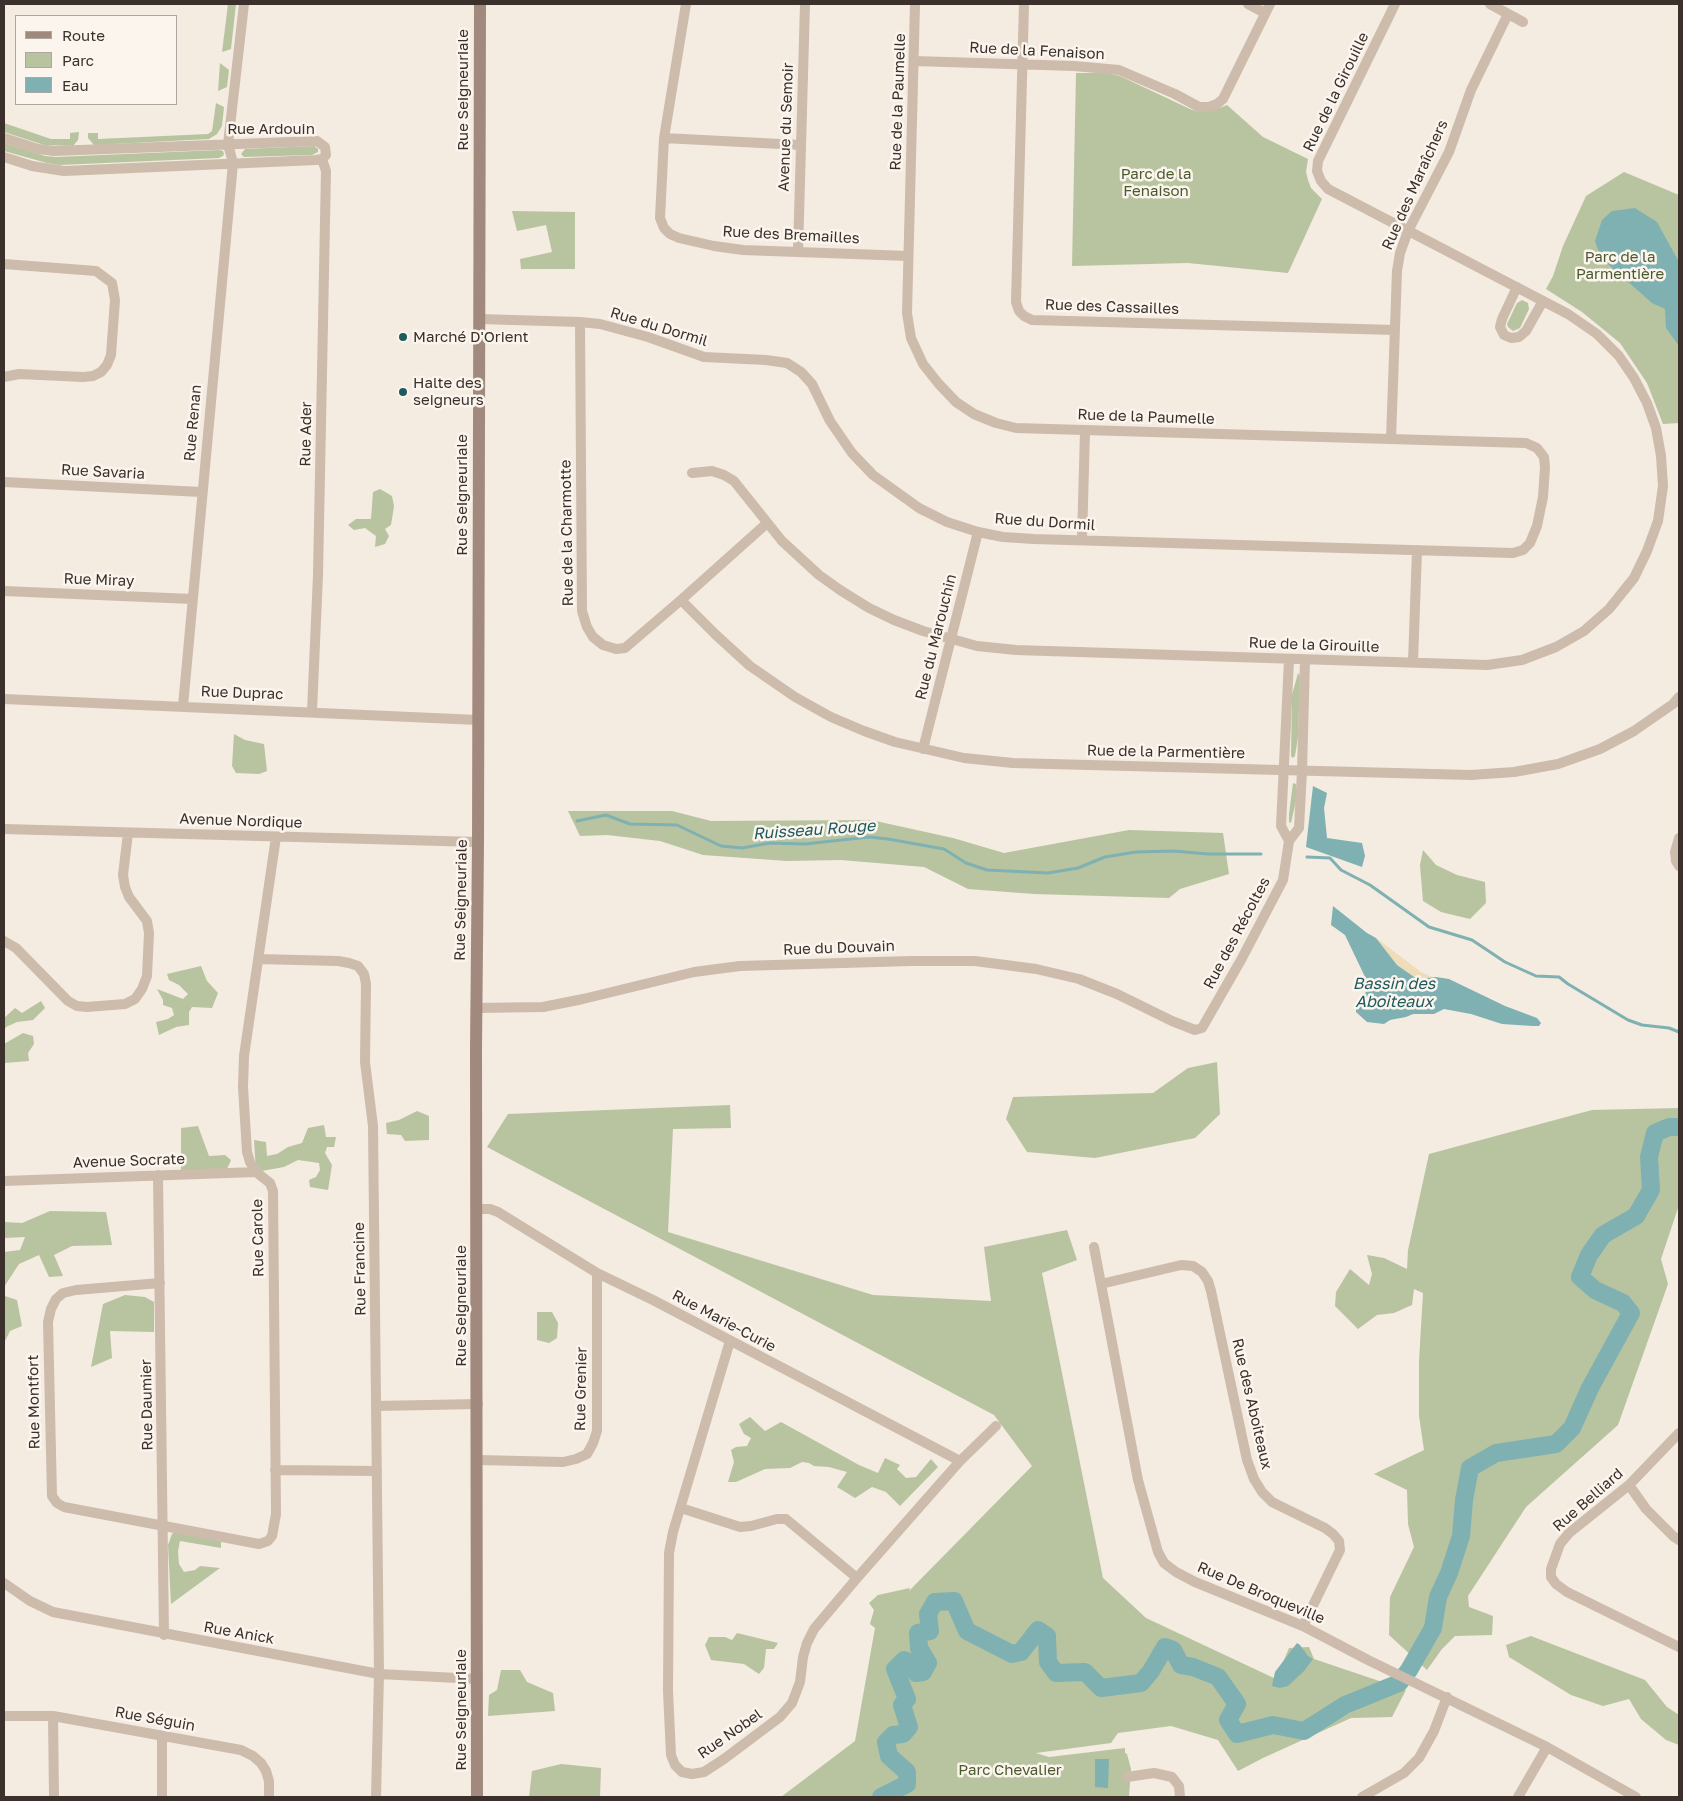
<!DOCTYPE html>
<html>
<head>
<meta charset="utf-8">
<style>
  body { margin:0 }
  #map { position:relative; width:1683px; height:1801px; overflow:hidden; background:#f4ebe1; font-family:"Golos Text",sans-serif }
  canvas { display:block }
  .frame { position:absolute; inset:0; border:5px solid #3b302b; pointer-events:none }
  .legend { position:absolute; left:15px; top:15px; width:162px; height:90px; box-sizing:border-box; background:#fbf5ee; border:1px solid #aea6a0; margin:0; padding:6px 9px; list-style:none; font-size:15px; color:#3b302b }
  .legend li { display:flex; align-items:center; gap:10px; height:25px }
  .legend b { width:25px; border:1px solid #aea6a0 }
</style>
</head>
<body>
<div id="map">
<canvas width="1683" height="1801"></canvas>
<div class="frame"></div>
<ul class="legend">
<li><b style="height:6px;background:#a18a7d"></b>Route</li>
<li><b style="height:14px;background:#b8c4a0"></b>Parc</li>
<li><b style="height:14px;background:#7fb0b2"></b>Eau</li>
</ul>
</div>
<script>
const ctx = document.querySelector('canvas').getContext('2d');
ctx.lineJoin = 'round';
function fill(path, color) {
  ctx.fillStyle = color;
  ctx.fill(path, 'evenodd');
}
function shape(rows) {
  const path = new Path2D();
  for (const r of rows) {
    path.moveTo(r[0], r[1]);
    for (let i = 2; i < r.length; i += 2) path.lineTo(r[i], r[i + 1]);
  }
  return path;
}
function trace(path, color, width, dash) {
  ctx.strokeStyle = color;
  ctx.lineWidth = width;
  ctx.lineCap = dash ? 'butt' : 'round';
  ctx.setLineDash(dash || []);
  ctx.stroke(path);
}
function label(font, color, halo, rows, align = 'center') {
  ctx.font = font + ' "Golos Text",sans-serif';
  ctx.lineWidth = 5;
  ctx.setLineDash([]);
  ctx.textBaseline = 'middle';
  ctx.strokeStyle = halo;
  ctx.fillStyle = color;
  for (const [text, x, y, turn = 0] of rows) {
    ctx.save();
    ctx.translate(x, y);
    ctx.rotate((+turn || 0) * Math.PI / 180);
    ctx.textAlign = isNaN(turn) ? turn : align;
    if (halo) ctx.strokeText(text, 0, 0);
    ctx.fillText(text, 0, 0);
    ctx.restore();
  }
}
fill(shape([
  [228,4,236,4,231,49,222,52],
  [220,63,229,70,227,87,218,91],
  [1076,73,1107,73,1120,76,1190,109,1199,112,1217,109,1227,105,1263,137,1308,159,1306,172,1308,180,1311,188,1322,199,1288,273,1188,263,1072,266],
  [216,103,224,107,222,126,217,134,209,139,94,145,88,138,88,133,98,133,98,139,208,134,212,131],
  [4,123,51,139,70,139,70,133,79,132,78,140,73,146,44,145,4,132],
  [4,143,45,156,56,157,219,150,223,151,224,154,223,156,219,158,59,165,47,163,4,151],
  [314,146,318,149,318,152,312,155,244,157,241,154,245,149],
  [1624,172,1679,195,1679,423,1663,424,1647,383,1620,343,1582,312,1546,289,1553,276,1563,246,1586,196],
  [512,211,575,212,575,269,521,269,520,259,552,252,546,225,517,231],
  [1522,300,1528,303,1529,309,1520,328,1513,331,1508,327,1507,324,1517,303],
  [380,489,392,496,394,506,391,525,385,529,389,536,385,544,375,547,376,536,365,528,354,530,348,525,356,519,371,519,373,492],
  [1298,673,1300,676,1298,737,1295,756,1293,758,1291,756,1292,695],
  [234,734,245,740,264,744,267,771,259,774,236,773,232,766],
  [1293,783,1296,784,1296,801,1291,823,1289,822,1289,814],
  [568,811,672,811,711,821,871,820,953,838,1004,853,1129,830,1223,833,1229,874,1180,889,1169,898,1034,894,968,889,924,867,841,860,787,861,703,855,660,841,607,835,580,836],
  [1423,850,1436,865,1457,875,1485,882,1486,903,1470,919,1441,912,1423,901,1420,865],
  [201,966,207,981,218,993,212,1008,192,1007,189,1012,189,1025,176,1027,159,1035,156,1022,168,1019,174,1015,172,1008,163,1005,163,1000,157,989,183,999,188,994,179,985,169,980,167,974],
  [41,1001,45,1008,33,1020,17,1022,6,1027,4,1031,4,1018,15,1008,22,1013],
  [23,1033,33,1036,34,1044,28,1053,29,1061,4,1063,4,1044],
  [1217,1062,1220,1114,1195,1138,1095,1158,1027,1152,1006,1119,1013,1097,1153,1093,1188,1068],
  [730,1105,731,1128,673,1129,668,1232,873,1295,991,1301,984,1247,1067,1230,1077,1260,1042,1273,1103,1578,1146,1618,1276,1679,1289,1648,1309,1647,1314,1659,1406,1690,1392,1717,1351,1718,1263,1758,1238,1771,1218,1740,1171,1726,1118,1733,1111,1743,1036,1753,1049,1757,1125,1748,1125,1753,1127,1754,1131,1769,1129,1797,781,1797,855,1741,875,1628,870,1624,874,1610,869,1603,878,1595,910,1588,909,1591,1032,1466,994,1415,487,1147,508,1114],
  [1679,1108,1679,1205,1661,1259,1668,1284,1618,1425,1526,1507,1468,1596,1469,1607,1493,1616,1492,1635,1455,1636,1442,1649,1427,1670,1389,1635,1390,1597,1414,1547,1408,1524,1407,1490,1374,1474,1424,1450,1419,1416,1419,1361,1423,1293,1414,1289,1412,1305,1394,1313,1377,1315,1358,1329,1335,1306,1336,1292,1350,1269,1369,1285,1372,1274,1367,1255,1384,1258,1407,1269,1408,1250,1429,1154,1592,1110],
  [417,1111,429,1116,429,1140,405,1141,401,1135,387,1134,386,1123,399,1120],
  [324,1125,326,1137,336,1137,334,1147,327,1147,325,1153,332,1165,328,1190,310,1187,309,1180,316,1177,320,1170,319,1163,298,1160,284,1167,256,1172,254,1140,266,1142,267,1156,277,1154,288,1147,302,1143,308,1128],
  [198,1126,209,1156,225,1155,231,1160,227,1169,181,1171,181,1128],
  [50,1211,106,1212,112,1245,72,1246,54,1255,63,1276,49,1277,39,1255,19,1264,4,1287,4,1252,20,1250,25,1237,4,1238,4,1222,22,1223],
  [4,1291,5,1296,17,1300,22,1326,10,1331,4,1343],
  [125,1295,145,1297,154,1302,154,1332,110,1331,112,1358,91,1367,103,1304],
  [537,1312,552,1312,558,1323,557,1338,549,1343,537,1340],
  [750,1417,765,1431,781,1422,859,1465,878,1473,885,1458,900,1465,897,1469,906,1478,916,1477,931,1459,938,1467,900,1506,886,1492,872,1487,855,1498,837,1487,847,1472,829,1467,814,1466,809,1463,802,1462,790,1468,765,1469,736,1482,728,1482,734,1462,731,1450,736,1447,747,1446,751,1438,744,1434,739,1424],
  [180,1527,221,1536,221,1548,180,1541,178,1551,179,1564,184,1572,195,1570,200,1566,220,1568,171,1604,168,1545,172,1534],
  [737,1633,778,1643,774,1649,766,1649,764,1668,759,1674,744,1664,711,1660,705,1645,709,1637,725,1637,732,1640],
  [1531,1636,1645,1680,1667,1707,1679,1715,1679,1745,1666,1740,1641,1719,1629,1699,1603,1706,1571,1695,1509,1657,1506,1645],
  [501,1670,520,1670,527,1682,553,1693,555,1711,488,1716,489,1695,497,1690],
  [561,1764,601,1768,600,1797,529,1797,532,1771]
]), '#b8c4a0');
fill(shape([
  [1376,938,1421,972,1432,977,1417,979,1397,965]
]), '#efdcb8');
fill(shape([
  [1635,208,1657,222,1679,262,1679,346,1666,328,1665,309,1652,303,1601,258,1595,241,1602,220,1612,211],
  [1313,786,1327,793,1324,808,1327,838,1362,843,1365,856,1362,867,1306,847],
  [1333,906,1367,933,1376,938,1397,965,1417,979,1436,977,1449,979,1505,1006,1537,1018,1541,1023,1539,1026,1533,1026,1502,1024,1471,1014,1444,1009,1434,1014,1413,1014,1406,1017,1390,1020,1384,1024,1367,1022,1356,1012,1356,1006,1368,989,1366,979,1345,935,1331,925],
  [1297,1643,1300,1645,1308,1656,1313,1659,1304,1671,1288,1686,1280,1688,1272,1686,1275,1672],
  [1095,1759,1109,1759,1108,1788,1095,1787]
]), '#7fb0b2');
trace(shape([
  [577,821,606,815,630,824,677,825,721,846,742,848,770,843,805,844,869,837,888,839,944,849,966,863,987,870,1048,873,1078,868,1105,857,1136,852,1174,851,1208,854,1261,854],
  [1307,857,1330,858,1341,870,1370,885,1429,927,1472,940,1505,962,1536,976,1559,977,1568,984,1628,1020,1642,1025,1669,1028,1679,1032]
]), '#7fb0b2', 3);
trace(shape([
  [881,1797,907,1784,907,1772,889,1756,886,1742,893,1735,903,1734,909,1727,902,1705,907,1699,895,1669,904,1660,909,1662,916,1673,923,1672,928,1663,919,1648,918,1633,930,1631,928,1614,935,1602,954,1601,967,1631,1012,1654,1021,1652,1038,1630,1047,1636,1048,1662,1056,1673,1085,1672,1101,1688,1141,1683,1151,1671,1165,1647,1173,1650,1181,1665,1193,1667,1218,1677,1237,1704,1228,1720,1237,1734,1273,1725,1304,1731,1345,1705,1399,1683,1409,1670,1433,1628,1438,1597,1449,1573,1461,1536,1464,1500,1470,1468,1496,1453,1556,1444,1572,1428,1590,1388,1631,1313,1623,1303,1595,1290,1580,1277,1589,1255,1603,1235,1636,1216,1651,1190,1649,1157,1655,1133,1669,1127,1679,1127]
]), '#7fb0b2', 18);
trace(shape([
  [686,4,664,138,660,218,664,228,670,234,679,238,714,246,743,250,908,256],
  [1024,4,1016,302,1019,311,1024,316,1032,320,1395,330],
  [1248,4,1265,13],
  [1490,4,1523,22],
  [914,61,1074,66,1119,70,1175,94,1199,107,1209,107,1217,104,1223,99,1270,4],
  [4,138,38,149,54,151,317,141,325,147,326,155,322,159,316,160,64,171,32,166,4,157],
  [664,138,800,145],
  [798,252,805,4],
  [4,264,96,271,112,283,115,300,111,355,107,365,101,372,93,376,83,377,19,374,4,377],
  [1517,287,1502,319,1500,327,1504,335,1511,338,1519,337,1526,331,1543,301],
  [479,319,580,322,600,324,648,337,704,357,766,360,787,363,801,372,812,384,830,421,852,453,873,475,919,508,947,522,978,532,1003,537,1034,539,1513,553,1523,550,1530,543,1537,526,1543,497,1545,467,1544,457,1537,448,1526,443,1016,428,996,423,974,414,956,402,938,383,923,364,911,338,907,313,915,4],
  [580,322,582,611,587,627,593,637,603,645,616,649,625,648,681,600,766,524],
  [1391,439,1397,271,1400,253,1408,231,1449,152,1471,90,1508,14],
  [692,473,712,471,724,475,734,481,782,541,819,575,840,590,869,608,894,620,923,631,977,646,1016,650,1487,665,1522,660,1556,647,1584,631,1609,609,1634,578,1647,551,1658,521,1663,486,1661,456,1656,428,1647,403,1634,378,1619,356,1597,334,1568,314,1328,189,1321,181,1317,171,1318,161,1395,4],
  [4,482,201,492],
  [1082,540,1085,431],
  [4,591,192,599],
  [681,600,715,634,750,666,795,697,831,717,864,731,895,742,964,758,1013,763,1471,775,1514,772,1558,764,1600,749,1634,731,1673,704,1679,697],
  [1413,662,1417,550],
  [4,699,478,720],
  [183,706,233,163,228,144,244,4],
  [312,711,318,575,326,171,322,159],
  [923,749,978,532],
  [4,829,478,842],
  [1679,838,1675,852,1676,861,1679,866],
  [1289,841,1281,826,1289,660],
  [4,941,16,948,68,1001,77,1006,87,1007,125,1004,135,999,142,989,147,976,149,933,147,921,129,897,125,887,123,875,128,833],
  [259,959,338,961,349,963,358,966,364,974,366,984,365,1062,373,1126,379,1674,376,1797],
  [476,1008,543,1007,583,999,694,972,740,966,911,961,975,961,1036,969,1079,979,1117,994,1172,1021,1195,1030,1202,1028,1241,960,1283,880,1289,841,1299,828,1302,771,1305,660],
  [158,1175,164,1635],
  [4,1181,256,1172],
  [476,1209,490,1209,498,1212,597,1273,653,1300,960,1461],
  [1094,1247,1138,1480,1158,1552,1164,1563,1176,1572,1195,1582,1303,1626,1368,1660,1547,1747,1636,1797],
  [160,1283,76,1290,63,1293,56,1299,51,1309,48,1322,52,1496,57,1503,64,1507,259,1544,268,1541,272,1536,276,1514,273,1191,270,1183,256,1172,250,1162,247,1152,243,1087,244,1056,276,837],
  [1101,1284,1181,1265,1193,1266,1202,1272,1208,1281,1211,1291,1247,1460,1254,1479,1262,1492,1272,1502,1325,1528,1333,1534,1339,1541,1340,1550,1303,1626],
  [730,1341,673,1532,669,1553,668,1691,671,1755,675,1765,682,1772,692,1774,704,1772,724,1759,780,1717,792,1703,800,1682,803,1657,807,1643,814,1629,857,1578,960,1461,996,1426],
  [376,1406,478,1404],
  [1679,1433,1629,1485,1569,1533,1560,1544,1551,1569,1551,1577,1556,1584,1567,1592,1679,1647],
  [478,1460,563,1462,576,1459,587,1454,593,1443,597,1431,597,1273],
  [275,1470,377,1471],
  [1629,1485,1646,1509,1673,1536,1679,1540],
  [681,1508,740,1527,751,1526,777,1519,786,1519,857,1578],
  [4,1583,30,1601,53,1612,379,1674,477,1679],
  [4,1716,53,1716,241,1750,253,1756,261,1763,266,1771,269,1781,269,1797],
  [53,1716,54,1797],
  [1127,1777,1154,1773,1172,1777,1179,1786,1180,1797],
  [162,1797,162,1736],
  [1362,1797,1404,1773,1419,1758,1434,1731,1447,1697],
  [1518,1797,1547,1747]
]), '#cdbbac', 10);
trace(shape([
  [477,1797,476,1049,478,842,480,4]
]), '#a18a7d', 12);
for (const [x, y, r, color] of [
  [403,337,5,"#1f5a5e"],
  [403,392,5,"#1f5a5e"]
]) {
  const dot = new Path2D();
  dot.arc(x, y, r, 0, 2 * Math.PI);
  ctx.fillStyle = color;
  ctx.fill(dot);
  trace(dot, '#fbf5ee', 2);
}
label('15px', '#3b302b', '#fbf5ee', [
  ["Rue de la Fenaison",1037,51,3],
  ["Rue Seigneuriale",463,90,-90],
  ["Rue de la Girouille",1336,92,-64],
  ["Rue de la Paumelle",898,102,-88],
  ["Avenue du Semoir",786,127,-88],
  ["Rue Ardouin",271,129],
  ["Rue des Maraîchers",1415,185,-66],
  ["Rue des Bremailles",791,235,3],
  ["Rue des Cassailles",1112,307,2],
  ["Rue du Dormil",659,327,17],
  ["Rue de la Paumelle",1146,417,2],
  ["Rue Renan",193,423,-85],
  ["Rue Ader",306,434,-89],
  ["Rue Savaria",103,472,3],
  ["Rue Seigneuriale",462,495,-90],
  ["Rue du Dormil",1045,522,4],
  ["Rue de la Charmotte",567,533,-91],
  ["Rue Miray",99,580,2],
  ["Rue du Marouchin",936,637,-76],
  ["Rue de la Girouille",1314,645,2],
  ["Rue Duprac",242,693,2],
  ["Rue de la Parmentière",1166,752,1],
  ["Avenue Nordique",241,821,2],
  ["Rue Seigneuriale",461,900,-89],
  ["Rue des Récoltes",1237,933,-62],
  ["Rue du Douvain",839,948,-2],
  ["Avenue Socrate",129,1161,-2],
  ["Rue Carole",258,1238,-91],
  ["Rue Francine",360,1269,-91],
  ["Rue Seigneuriale",461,1306,-90],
  ["Rue Marie-Curie",724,1321,28],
  ["Rue Grenier",581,1389,-89],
  ["Rue Montfort",34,1402,-91],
  ["Rue des Aboiteaux",1252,1404,77],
  ["Rue Daumier",147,1405,-91],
  ["Rue Belliard",1588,1500,-41],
  ["Rue De Broqueville",1261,1593,23],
  ["Rue Anick",239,1633,10],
  ["Rue Seigneuriale",461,1710,-90],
  ["Rue Séguin",155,1719,10],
  ["Rue Nobel",730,1734,-35]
]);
label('15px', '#4a5a2e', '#fbf5ee', [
  ["Parc de la",1156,174],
  ["Fenaison",1156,191],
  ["Parc de la",1620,257],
  ["Parmentière",1620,274],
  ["Parc Chevalier",1010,1770]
]);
label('15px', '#3b302b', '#fbf5ee', [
  ["Marché D'Orient",413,337],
  ["Halte des",413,383],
  ["seigneurs",413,400]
], 'left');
label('italic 16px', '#1f5a5e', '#fbf5ee', [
  ["Ruisseau Rouge",814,830,-4],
  ["Bassin des",1394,984],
  ["Aboiteaux",1394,1002]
]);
</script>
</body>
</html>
